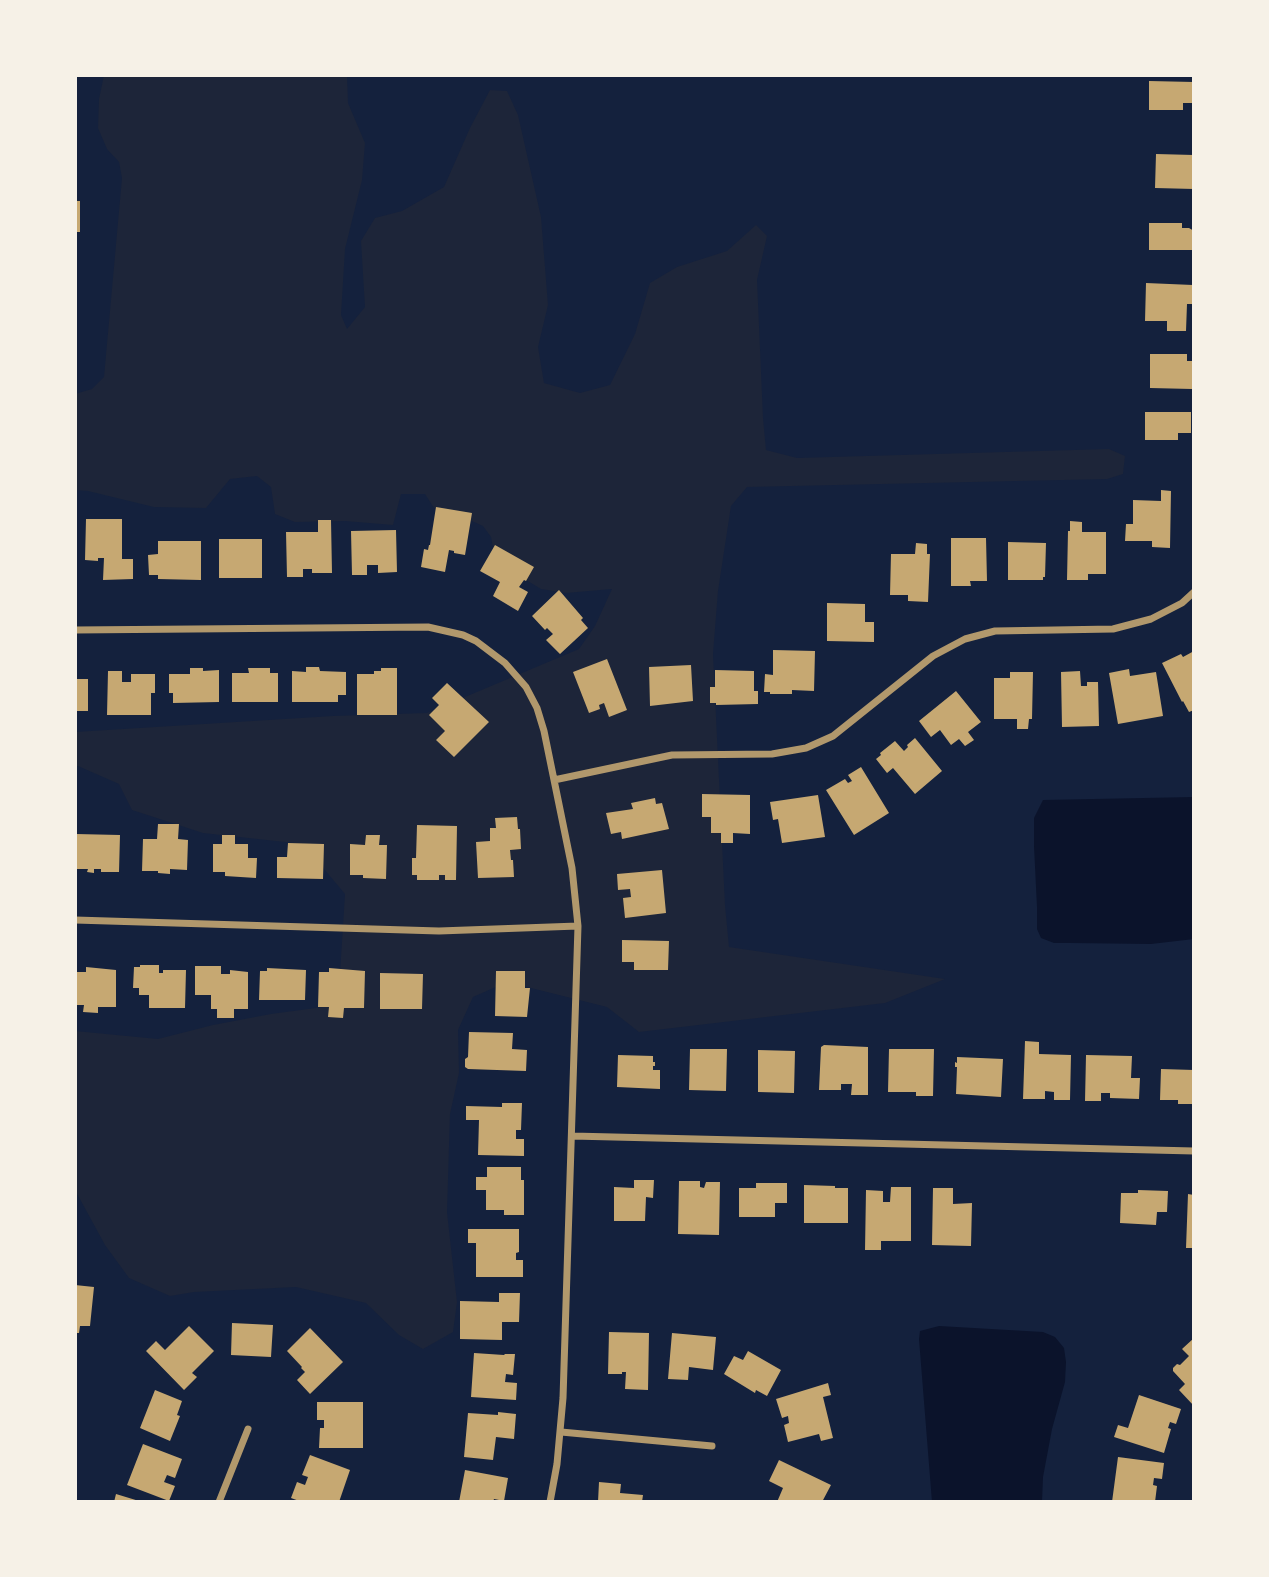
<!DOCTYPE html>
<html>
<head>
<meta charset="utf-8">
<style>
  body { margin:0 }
  #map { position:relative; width:1269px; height:1577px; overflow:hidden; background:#14213d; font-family:Inter,sans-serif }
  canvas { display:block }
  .frame { position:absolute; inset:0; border:77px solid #f6f1e7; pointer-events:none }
</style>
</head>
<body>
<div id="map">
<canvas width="1269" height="1577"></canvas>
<div class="frame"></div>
</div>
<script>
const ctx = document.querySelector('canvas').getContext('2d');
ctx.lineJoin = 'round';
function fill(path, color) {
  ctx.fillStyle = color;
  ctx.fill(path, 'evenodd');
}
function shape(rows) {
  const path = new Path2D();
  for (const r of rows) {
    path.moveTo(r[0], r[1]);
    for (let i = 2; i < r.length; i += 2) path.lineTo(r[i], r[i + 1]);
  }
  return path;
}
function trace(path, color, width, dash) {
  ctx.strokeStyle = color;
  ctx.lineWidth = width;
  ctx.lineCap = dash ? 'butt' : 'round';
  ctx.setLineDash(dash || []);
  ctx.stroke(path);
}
fill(shape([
  [104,75,347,75,348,103,365,143,362,180,345,249,341,315,347,329,365,307,361,241,375,218,402,211,444,187,470,128,490,90,507,91,518,115,541,217,548,305,538,347,544,383,580,393,610,385,635,334,650,283,677,267,727,251,756,225,767,236,757,280,763,418,766,450,797,458,1109,449,1125,456,1123,474,1107,479,747,487,731,506,718,591,713,654,725,905,729,947,945,979,885,1003,639,1032,607,1007,507,982,473,997,458,1030,459,1073,450,1114,447,1212,457,1302,453,1332,423,1349,399,1335,366,1303,296,1287,194,1292,170,1296,129,1278,105,1245,75,1190,75,1031,158,1039,213,1025,271,1014,338,1005,345,894,303,844,203,833,132,810,119,784,78,766,75,767,75,732,333,716,427,713,579,649,595,626,612,589,566,593,541,589,508,569,494,553,491,537,483,526,454,513,434,508,425,494,401,494,393,525,345,521,295,522,275,514,271,487,257,476,230,479,206,508,154,507,88,491,75,490,75,394,92,389,104,377,122,178,119,162,107,149,98,128,99,99]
]), '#1d2539');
fill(shape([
  [1194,797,1194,939,1151,944,1070,943,1054,943,1041,938,1037,929,1037,907,1034,846,1034,818,1043,800],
  [939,1326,1043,1332,1055,1337,1064,1348,1066,1362,1065,1382,1052,1429,1043,1477,1042,1502,932,1502,919,1339,920,1331]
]), '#0b132b');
fill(shape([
  [1149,81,1194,82,1194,103,1183,103,1183,110,1149,110],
  [1156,154,1194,155,1194,189,1155,188],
  [75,201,80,201,80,232,75,232],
  [1149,223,1182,223,1182,228,1189,228,1194,231,1194,250,1149,250],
  [1146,283,1193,285,1192,304,1187,304,1186,331,1167,331,1167,321,1145,321],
  [1150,354,1187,354,1187,361,1193,361,1192,389,1150,388],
  [1145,412,1191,412,1191,433,1178,433,1178,440,1145,440],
  [1161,490,1171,491,1170,548,1152,547,1152,541,1125,541,1126,524,1133,524,1133,500,1161,501],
  [436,507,472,513,465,555,454,553,454,551,449,550,445,572,421,567,424,549,428,550,429,545,430,545],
  [86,519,122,519,122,559,133,559,133,579,103,580,104,558,98,558,98,561,85,560],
  [318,520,331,520,332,573,312,573,312,569,303,569,303,577,287,577,286,532,318,532],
  [1070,521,1082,522,1082,532,1106,532,1106,574,1088,574,1088,580,1067,580,1068,531,1070,531],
  [396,530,397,572,378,573,378,565,367,565,367,575,352,575,351,531],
  [951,538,986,538,987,581,970,581,971,586,951,586],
  [219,539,262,539,262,578,219,578],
  [158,541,201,541,201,580,158,579,158,575,149,575,148,555,158,554],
  [1008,542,1046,543,1045,577,1043,577,1043,580,1008,580],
  [916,543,927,544,927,554,930,554,928,602,908,601,908,595,890,595,891,554,915,554],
  [495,545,534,567,526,581,524,580,519,587,528,592,518,611,493,596,500,582,480,571],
  [559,590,583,618,581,620,588,628,560,654,546,640,553,634,547,628,545,630,532,616],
  [827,603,865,604,865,622,874,622,874,642,827,641],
  [773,650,815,651,814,691,792,690,792,694,770,694,770,692,764,692,765,674,773,675],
  [1194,651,1194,710,1189,712,1183,701,1182,702,1162,663,1181,654,1183,657],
  [607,659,627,710,609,717,604,703,599,705,600,709,589,713,573,672],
  [691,665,693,701,650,706,649,667],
  [306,667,319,667,320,671,346,672,346,695,338,695,338,702,292,702,292,671,306,672],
  [190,668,203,668,203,671,219,670,219,702,173,703,173,693,169,693,169,674,190,674],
  [248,668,270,668,270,673,278,673,278,702,232,702,232,673,249,673],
  [381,668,397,668,397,715,357,715,357,674,374,674,374,671,381,671],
  [1129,669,1130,676,1156,672,1163,716,1118,724,1109,673],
  [715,670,754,671,754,691,758,691,758,704,716,705,716,703,710,703,710,687,715,687],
  [108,671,122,671,122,682,131,682,131,674,155,674,155,693,151,693,151,715,107,715],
  [1080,671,1081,686,1087,686,1087,682,1098,682,1099,726,1062,727,1061,672],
  [1010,672,1033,672,1032,719,1029,719,1028,729,1017,729,1017,719,994,719,994,678,1010,678],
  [75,679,88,679,88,711,75,711],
  [447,683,489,722,454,757,436,740,445,731,429,715,439,705,432,698],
  [956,691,981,722,968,732,974,740,965,746,959,739,951,745,940,730,931,737,919,721],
  [915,738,942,771,915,794,893,768,887,773,876,759,881,755,880,753,895,741,904,751,908,747,907,745],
  [861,767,889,813,854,835,826,790,845,779,848,783,852,781,848,775],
  [702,794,750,795,750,834,733,833,733,843,721,843,721,833,711,833,711,817,702,817],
  [818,795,825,837,782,843,778,819,773,820,770,802],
  [655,798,656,804,662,803,669,829,622,839,621,832,611,834,606,813,633,809,631,803],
  [517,817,518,829,520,829,521,849,510,850,511,860,513,860,514,877,478,878,476,842,490,841,490,828,496,828,495,818],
  [158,824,179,824,178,839,188,840,187,870,170,869,170,874,158,873,158,871,142,871,143,839,157,839],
  [417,825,457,826,456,880,445,880,445,875,439,875,439,880,417,880,417,875,412,875,412,858,416,858],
  [76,834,120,835,119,872,101,872,101,869,94,869,94,873,87,872,88,869,75,869],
  [222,835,235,835,235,844,248,844,248,858,257,858,256,878,225,876,225,872,213,872,213,844,222,844],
  [366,835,380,835,379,845,387,845,386,879,363,878,363,875,350,875,350,844,365,845],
  [288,843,324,844,323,879,277,878,277,857,287,857],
  [662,870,666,913,625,918,623,898,631,897,630,889,618,890,617,874],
  [622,940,669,941,668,970,634,970,634,962,622,962],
  [140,965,159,965,159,973,163,973,163,970,186,970,185,1008,149,1008,149,995,139,995,139,988,133,988,134,967,140,967],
  [195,966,221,966,221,974,230,974,230,970,248,972,248,1009,234,1009,234,1018,217,1018,217,1009,211,1009,211,995,195,995],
  [86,967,116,970,116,1007,98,1007,98,1013,83,1012,84,1005,75,1005,75,972,86,972],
  [267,968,306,970,305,1000,259,1000,260,971,267,971],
  [329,968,365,971,364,1008,344,1008,343,1018,328,1017,329,1007,318,1007,319,972,329,972],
  [496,971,525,971,525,988,530,988,527,1017,495,1016],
  [380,973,423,974,422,1009,380,1009],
  [469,1032,513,1033,512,1049,527,1050,526,1071,468,1069,465,1067,465,1059,468,1057],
  [1025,1041,1039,1042,1039,1054,1071,1055,1070,1100,1054,1100,1054,1092,1045,1091,1045,1099,1023,1099],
  [824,1045,868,1047,868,1095,851,1095,852,1084,841,1084,841,1090,819,1090,821,1047],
  [690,1049,727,1049,726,1091,689,1090],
  [889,1049,934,1049,933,1096,916,1096,916,1092,888,1092],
  [758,1050,795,1051,794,1093,758,1092],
  [618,1055,653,1056,653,1062,655,1062,655,1066,653,1066,653,1070,660,1070,660,1089,617,1087],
  [1086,1055,1132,1056,1131,1078,1140,1078,1139,1099,1110,1098,1110,1093,1101,1093,1101,1101,1085,1101],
  [957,1057,1003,1059,1001,1097,956,1094,957,1067,955,1067,955,1062,957,1063],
  [1161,1069,1194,1070,1194,1104,1178,1104,1178,1100,1160,1100],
  [502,1103,522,1103,521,1130,516,1130,516,1139,524,1139,524,1156,478,1155,479,1120,466,1120,466,1106,502,1107],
  [487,1167,521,1167,521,1180,524,1180,524,1215,504,1215,504,1210,486,1210,486,1190,476,1190,476,1177,487,1177],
  [634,1180,654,1180,653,1198,646,1197,645,1221,614,1221,614,1187,634,1188],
  [679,1181,700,1181,700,1187,704,1188,706,1182,720,1182,719,1235,678,1234],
  [756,1183,787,1183,787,1203,775,1203,775,1217,739,1217,739,1188,756,1188],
  [804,1185,835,1186,835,1188,848,1188,848,1223,804,1223],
  [891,1187,911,1187,911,1241,881,1241,881,1250,865,1250,866,1190,883,1191,883,1202,890,1202],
  [933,1188,953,1188,953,1204,972,1203,971,1246,932,1245],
  [1138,1190,1168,1191,1167,1212,1157,1212,1156,1225,1120,1223,1121,1193,1138,1193],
  [1188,1194,1194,1195,1194,1248,1186,1248],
  [468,1229,519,1229,519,1252,516,1253,516,1260,523,1260,523,1277,476,1277,476,1243,468,1243],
  [75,1285,94,1287,90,1326,80,1326,79,1333,75,1333],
  [499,1293,520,1293,519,1322,502,1322,502,1340,460,1339,460,1301,499,1302],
  [232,1323,273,1325,271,1357,231,1355],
  [189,1326,214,1351,192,1373,197,1377,184,1390,146,1351,156,1341,165,1350],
  [310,1328,343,1362,310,1394,297,1380,305,1372,301,1368,302,1367,287,1351],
  [609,1332,649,1333,648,1390,625,1389,626,1372,622,1372,622,1374,608,1374],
  [672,1333,716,1337,713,1370,689,1367,688,1380,668,1379],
  [1194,1338,1194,1406,1179,1390,1185,1384,1173,1371,1173,1368,1177,1364,1180,1365,1189,1356,1182,1349],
  [748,1351,781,1370,767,1396,756,1390,755,1393,724,1374,734,1356,743,1360],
  [474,1353,504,1355,505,1354,515,1354,513,1375,506,1374,505,1382,517,1383,516,1400,471,1397],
  [828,1383,831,1395,823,1397,833,1438,821,1441,819,1434,788,1442,784,1425,789,1423,788,1416,782,1418,776,1399],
  [155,1390,182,1401,177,1415,180,1416,170,1441,140,1428],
  [1139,1395,1181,1409,1176,1424,1170,1422,1168,1428,1171,1429,1164,1453,1114,1437,1118,1425,1128,1428],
  [317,1402,363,1402,363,1448,319,1448,320,1428,324,1428,324,1420,317,1420],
  [498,1412,516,1414,514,1439,496,1437,493,1460,464,1457,468,1413,498,1415],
  [143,1444,182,1459,175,1478,167,1475,164,1482,175,1486,169,1501,127,1485],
  [310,1455,350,1470,339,1502,302,1502,291,1498,297,1482,305,1485,308,1477,302,1475],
  [1118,1457,1164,1463,1162,1479,1154,1478,1153,1485,1157,1486,1155,1502,1112,1502],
  [779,1460,831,1485,822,1502,777,1502,783,1488,769,1481],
  [465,1470,508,1478,504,1501,494,1499,493,1502,459,1502],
  [599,1482,621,1484,620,1493,643,1495,642,1502,598,1502],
  [116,1494,139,1501,139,1502,114,1502]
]), '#c6a872');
trace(shape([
  [75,630,428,627,463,635,476,641,505,663,526,687,537,708,544,731,572,868,578,926,563,1398,557,1464,550,1502],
  [554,780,672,755,772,754,806,748,833,736,933,656,965,639,995,631,1113,629,1151,619,1182,603,1194,592],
  [75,920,439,931,578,926],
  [572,1136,1194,1151],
  [561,1432,712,1446],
  [219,1502,248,1429]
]), '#b1986c', 7);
</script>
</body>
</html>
